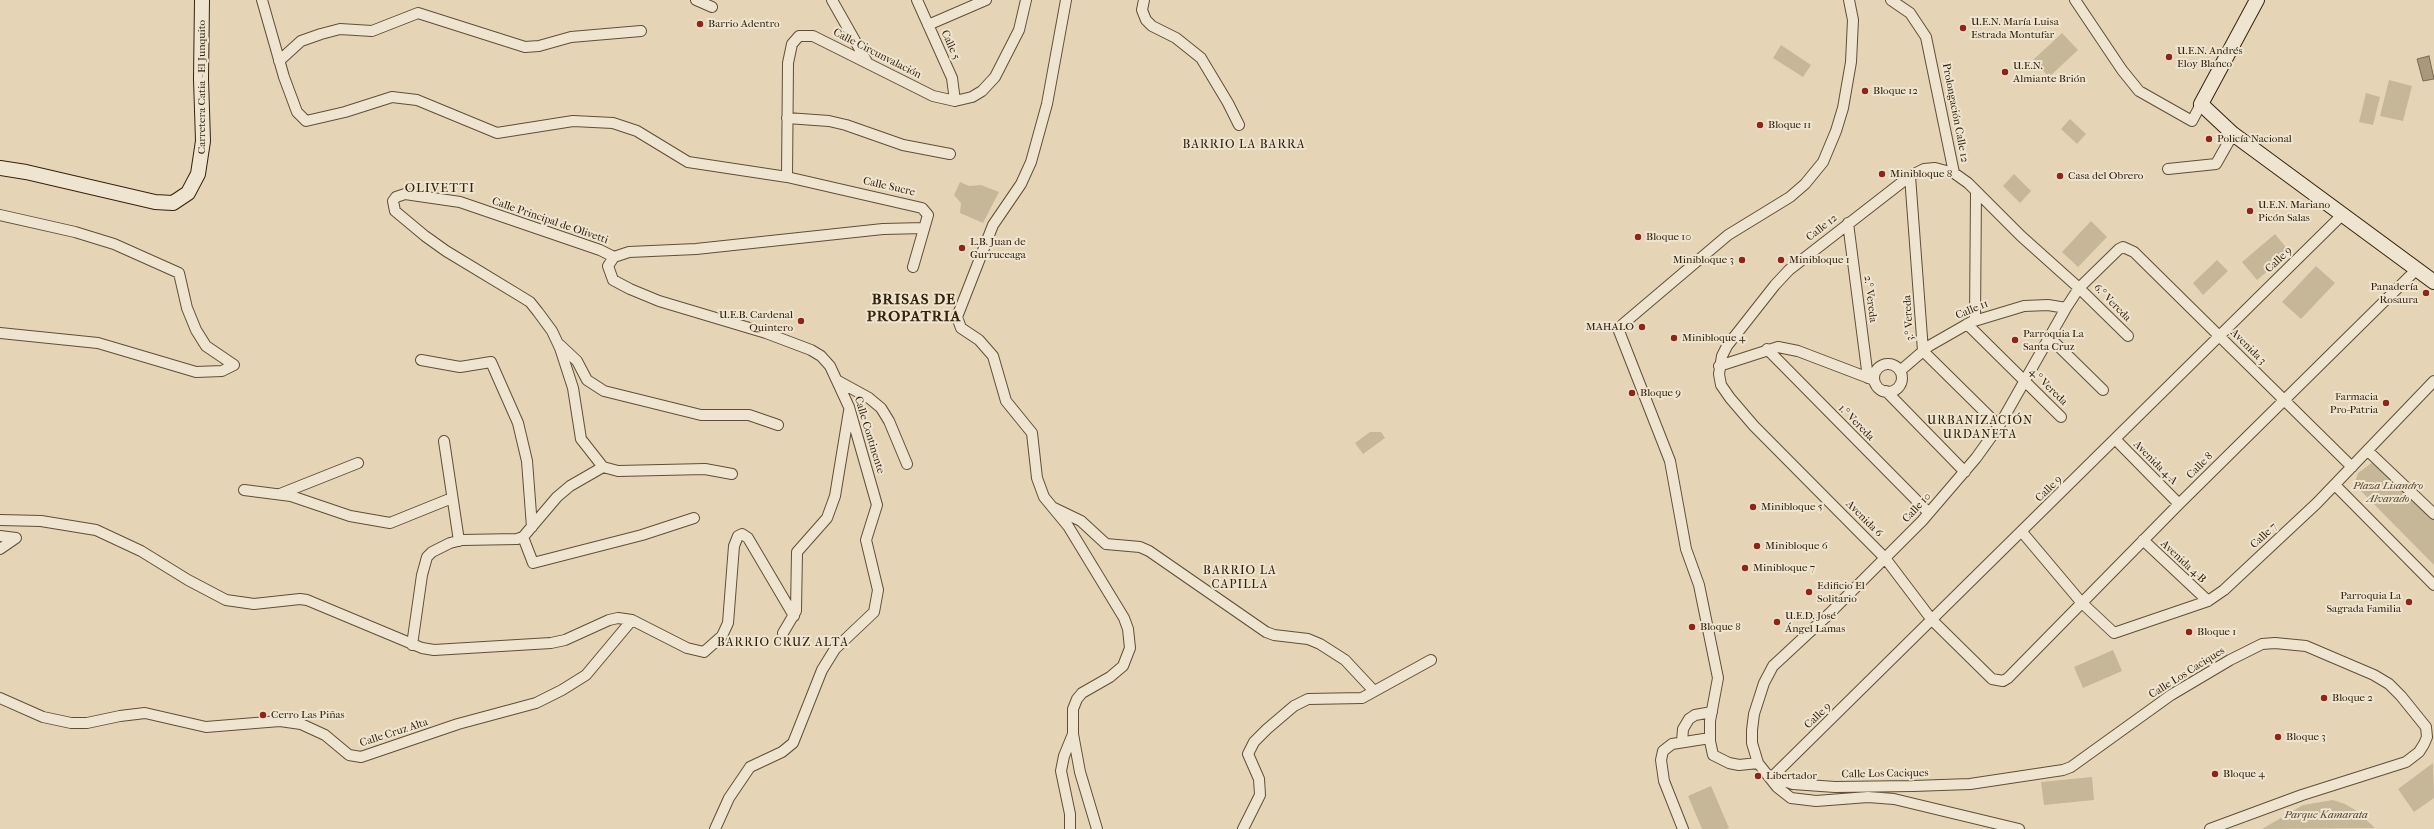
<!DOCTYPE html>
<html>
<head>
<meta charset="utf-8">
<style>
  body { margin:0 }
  canvas { display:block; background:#e5d5b6 }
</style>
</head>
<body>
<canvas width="2434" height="829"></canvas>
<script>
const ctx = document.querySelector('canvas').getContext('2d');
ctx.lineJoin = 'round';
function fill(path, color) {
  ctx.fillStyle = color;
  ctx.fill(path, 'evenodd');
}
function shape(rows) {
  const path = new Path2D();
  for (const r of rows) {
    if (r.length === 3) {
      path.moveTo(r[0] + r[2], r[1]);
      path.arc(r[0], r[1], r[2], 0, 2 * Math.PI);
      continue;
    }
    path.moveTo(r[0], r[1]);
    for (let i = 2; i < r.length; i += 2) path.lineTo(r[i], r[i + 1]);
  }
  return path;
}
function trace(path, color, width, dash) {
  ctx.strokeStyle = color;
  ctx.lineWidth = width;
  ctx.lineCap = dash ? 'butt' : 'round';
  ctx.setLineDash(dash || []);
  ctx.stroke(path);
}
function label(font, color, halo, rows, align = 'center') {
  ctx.font = font + ' "IM FELL French Canon",serif';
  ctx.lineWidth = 4;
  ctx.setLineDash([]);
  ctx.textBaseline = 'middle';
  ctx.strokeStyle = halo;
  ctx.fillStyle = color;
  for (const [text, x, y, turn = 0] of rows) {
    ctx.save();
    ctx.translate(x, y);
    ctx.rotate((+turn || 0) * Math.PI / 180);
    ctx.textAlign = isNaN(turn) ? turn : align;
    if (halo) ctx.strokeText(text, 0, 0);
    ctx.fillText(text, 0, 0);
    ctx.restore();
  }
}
fill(shape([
  [2062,33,2078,50,2049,77,2033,60],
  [1781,45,1811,65,1803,77,1773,58],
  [2389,80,2412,86,2403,121,2380,116],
  [2366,93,2380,97,2373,125,2359,122],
  [2070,119,2086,134,2077,144,2061,129],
  [2014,174,2031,191,2020,203,2003,186],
  [960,182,969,186,981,185,999,192,983,223,960,213,961,203,954,195],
  [2091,221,2107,237,2078,267,2062,252],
  [2275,234,2290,252,2257,280,2242,262],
  [2217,260,2228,271,2203,295,2193,283],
  [2316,266,2335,283,2301,319,2282,302],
  [1370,432,1381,432,1385,438,1363,454,1355,443],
  [2373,462,2434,516,2434,565,2356,486,2355,482,2358,473],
  [2113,650,2122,671,2083,688,2074,667],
  [2433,763,2434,798,2414,812,2398,789],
  [2092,777,2094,800,2044,805,2041,782],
  [1711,786,1729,828,1726,829,1702,829,1688,796],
  [2333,800,2345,804,2357,811,2375,828,2262,829,2303,805]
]), '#c7b799');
const water = shape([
  [2429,56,2434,79,2423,81,2417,59,2429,56]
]);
fill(water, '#a9987c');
trace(water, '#7a694f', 1);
const street = shape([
  [262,0,284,77,297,112,306,121,345,112,392,97,417,100,497,133,573,121,613,123,637,131,688,162,787,177,922,208,928,215,913,267],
  [696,0,712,7],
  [832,0,867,62],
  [917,0,952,78,955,101],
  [1066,0,1047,104,1031,162,1021,184,993,225,957,317,961,328,979,340,993,356,1006,401,1032,433,1037,478,1044,497,1068,526,1124,618,1128,629,1130,648,1123,666,1110,677,1082,693,1077,699,1073,709,1073,734,1080,772,1097,829],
  [1144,0,1142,10,1146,20,1152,26,1176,38,1201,58,1228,103,1239,125],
  [1891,0,1910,13,1926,37,1954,173],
  [2075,0,2122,70,2139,91,2192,121,2201,104],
  [928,25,986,0],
  [279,61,301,41,321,34,340,29,372,31,418,13,525,47,539,46,571,37,641,31],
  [787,118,829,121,846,125,903,145,950,154],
  [2168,169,2216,164,2233,134],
  [1910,176,1923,351,1999,426],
  [787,177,788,63,792,44,799,36,813,36,933,96,955,101,972,97,982,91,995,77,1019,30,1026,0],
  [0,215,75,232,114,244,179,273,187,308,196,330,206,346,234,365,222,371,196,372,98,343,0,333],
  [1848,223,1868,378],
  [1975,320,1976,191],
  [1967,324,2061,417],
  [2128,336,2079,288,2021,236,1968,183,1954,173,1935,168,1924,169,1910,176,1789,270,1775,285,1727,346,1722,356,1719,374,1721,385,1730,398,1754,426,1885,558,1932,620,1992,679,2003,681,2008,678,2179,504,2417,269],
  [2049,337,2103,390],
  [560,345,577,361,587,380,604,391,701,415,749,415,778,425],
  [1767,349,1929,513],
  [421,360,460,367,491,362,518,423,527,461,532,527],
  [1888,378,14],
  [1719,366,1778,347,1798,351,1874,380],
  [1900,371,1929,346,1971,322,2024,306,2048,305,2066,308],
  [838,381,869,398,881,408,889,421,907,464],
  [1886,391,1965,472],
  [2115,439,2179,504],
  [444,441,459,541],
  [2368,451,2434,514],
  [603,467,581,439,573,388,560,348,552,331,538,312,530,302,517,294,446,251,425,236,395,211,393,201,396,197,405,194,460,202,600,250,614,257],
  [603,467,618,471,705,469,732,474],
  [2335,485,2434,585],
  [244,490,291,496,350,516,390,523,452,498],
  [280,494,358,463],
  [1054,508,1081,521,1106,544,1140,547,1149,551,1266,632,1274,635,1308,639,1320,644,1345,660,1374,691],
  [0,520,41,521,96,530,141,551,188,580,226,600,254,604,300,599,307,600,422,648,434,650,551,643,565,640,609,620,618,618,632,620,687,648,704,652,722,636,728,623,734,546,738,536,742,534,748,538,794,616],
  [2022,532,2081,602,2114,633,2208,601,2224,590,2317,503,2434,381],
  [0,536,16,538,0,549],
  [523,537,533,563,642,535,694,518],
  [2143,540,2208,601],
  [783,633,796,611,797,552,827,518,835,496,849,411],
  [412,645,422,575,427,557,432,552,450,543,462,540,517,539,523,537,557,497,570,486,603,467],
  [0,698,43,717,71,723,87,723,120,716,145,713,206,727,280,721,301,724,325,735,349,755,361,757,458,724,536,703,562,690,586,675,632,620],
  [1682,742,1683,729,1689,719,1695,715,1712,712],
  [1758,763,1739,765,1729,763,1713,755,1710,741,1710,721,1718,678,1699,585,1686,549,1670,461,1619,331,1623,324,1728,235,1790,197,1805,184,1823,162,1836,131,1843,108,1851,62,1853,20,1849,0],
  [1772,777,1793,784,1835,787,1913,786,1970,784,2063,770,2071,767,2171,695,2230,660,2262,644,2275,643,2306,646,2374,675,2389,684,2401,696,2426,727,2427,737,2424,744,2419,752,2406,762,2302,795,2210,829],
  [1772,777,2341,216],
  [715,829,729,798,750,767,782,752,793,743,822,670,835,649,874,612,878,590,866,540,877,505,849,407,830,366,821,356,811,350,766,333,659,301,630,289,613,280,608,266,614,257,629,252,696,249,883,229,924,228],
  [1070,829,1070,814,1061,771,1064,756,1073,734],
  [1243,829,1260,795,1259,779,1248,754,1254,742,1267,729,1294,706,1308,699,1362,698,1431,660],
  [1683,829,1664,781,1661,760,1663,751,1672,744,1710,738],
  [2019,829,1894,799,1868,797,1816,801,1791,798,1777,787,1758,763,1752,743,1752,730,1754,714,1764,683,1773,666,1829,614,1922,521,1976,458,1999,426,2066,308,2079,288,2119,249,2123,247,2134,252,2352,467]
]);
const secondary = shape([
  [2257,0,2201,104,2233,134,2434,282],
  [0,168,26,172,155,202,173,203,188,193,198,174,203,141,201,79,202,0]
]);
trace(street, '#604f36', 12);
trace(secondary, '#34220b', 16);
trace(street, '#eee4d0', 10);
trace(secondary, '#eee4d0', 14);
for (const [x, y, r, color] of [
  [700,24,4,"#8f2418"],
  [1963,28,4,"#8f2418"],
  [2169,57,4,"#8f2418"],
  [2005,72,4,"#8f2418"],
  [1865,91,4,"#8f2418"],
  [1760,125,4,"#8f2418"],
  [2209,139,4,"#8f2418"],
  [1882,174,4,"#8f2418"],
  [2060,176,4,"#8f2418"],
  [2250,211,4,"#8f2418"],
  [1638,237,4,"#8f2418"],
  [962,248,4,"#8f2418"],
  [1742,260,4,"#8f2418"],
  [1781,260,4,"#8f2418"],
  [2426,293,4,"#8f2418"],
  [801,321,4,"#8f2418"],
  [1642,327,4,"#8f2418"],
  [1674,338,4,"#8f2418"],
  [2015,340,4,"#8f2418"],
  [1632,393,4,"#8f2418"],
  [2386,403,4,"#8f2418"],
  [1753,507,4,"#8f2418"],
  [1757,546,4,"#8f2418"],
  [1745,568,4,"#8f2418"],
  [1809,592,4,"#8f2418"],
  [2409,602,4,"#8f2418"],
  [1777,622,4,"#8f2418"],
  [1692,627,4,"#8f2418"],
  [2189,632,4,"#8f2418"],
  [2324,698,4,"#8f2418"],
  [263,715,4,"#8f2418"],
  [2278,737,4,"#8f2418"],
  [2215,774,4,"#8f2418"],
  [1758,776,4,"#8f2418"]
]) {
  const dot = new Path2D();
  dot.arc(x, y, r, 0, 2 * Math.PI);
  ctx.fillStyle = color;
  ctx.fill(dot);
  trace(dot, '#eee4d0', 1.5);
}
label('11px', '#34220b', '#eee4d0', [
  ["U.E.N. María Luisa",1971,22],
  ["Estrada Montufar",1971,35],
  ["Barrio Adentro",708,24],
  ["U.E.N. Andrés",2177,51],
  ["Eloy Blanco",2177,64],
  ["U.E.N.",2013,66],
  ["Almiante Brión",2013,79],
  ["Bloque 12",1873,91],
  ["Bloque 11",1768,125],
  ["Policía Nacional",2217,139],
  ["Minibloque 8",1890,174],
  ["Casa del Obrero",2068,176],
  ["U.E.N. Mariano",2258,205],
  ["Picón Salas",2258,218],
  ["Bloque 10",1646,237],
  ["L.B. Juan de",970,242],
  ["Gurruceaga",970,255],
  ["Minibloque 3",1734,260,"right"],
  ["Minibloque 1",1789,260],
  ["Panadería",2418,287,"right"],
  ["Rosaura",2418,300,"right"],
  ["U.E.B. Cardenal",793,315,"right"],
  ["Quintero",793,328,"right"],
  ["MAHALO",1634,327,"right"],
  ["Parroquia La",2023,334],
  ["Santa Cruz",2023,347],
  ["Minibloque 4",1682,338],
  ["Bloque 9",1640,393],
  ["Farmacia",2378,397,"right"],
  ["Pro-Patria",2378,410,"right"],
  ["Minibloque 5",1761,507],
  ["Minibloque 6",1765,546],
  ["Minibloque 7",1753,568],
  ["Edificio El",1817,586],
  ["Solitario",1817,599],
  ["Parroquia La",2401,596,"right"],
  ["Sagrada Familia",2401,609,"right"],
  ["U.E.D. José",1785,616],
  ["Ángel Lamas",1785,629],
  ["Bloque 8",1700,627],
  ["Bloque 1",2197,632],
  ["Bloque 2",2332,698],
  ["Cerro Las Piñas",271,715],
  ["Bloque 3",2286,737],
  ["Bloque 4",2223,774],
  ["Libertador",1766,776]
], 'left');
label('11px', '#34220b', '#eee4d0', [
  ["Calle 5",950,45,66],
  ["Calle Circunvalación",877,54,27],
  ["Carretera Catia - El Junquito",202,87,-90],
  ["Prolongación Calle 12",1955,113,79],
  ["Calle Sucre",889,187,13],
  ["Calle Principal de Olivetti",550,221,19],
  ["Calle 12",1822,228,-38],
  ["Calle 9",2279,260,-44],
  ["2.° Vereda",1870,299,83],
  ["6.° Vereda",2112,303,45],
  ["Calle 11",1972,310,-22],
  ["3.° Vereda",1909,318,-94],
  ["Avenida 3",2248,347,45],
  ["4.° Vereda",2048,387,44],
  ["1.° Vereda",1856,423,45],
  ["Calle Continente",869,435,73],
  ["Avenida 4-A",2155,463,45],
  ["Calle 8",2200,466,-45],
  ["Calle 9",2049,489,-45],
  ["Calle 10",1917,508,-47],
  ["Avenida 6",1864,519,45],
  ["Calle 7",2264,536,-43],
  ["Avenida 4-B",2183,562,43],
  ["Calle Los Caciques",2187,673,-32],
  ["Calle 9",1818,716,-44],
  ["Calle Cruz Alta",394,733,-18],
  ["Calle Los Caciques",1885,774,-1]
]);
label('italic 11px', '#59472e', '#eee4d0', [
  ["Plaza Lisandro",2388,486],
  ["Alvarado",2388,499],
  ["Parque Kamarata",2326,815]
]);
ctx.letterSpacing = '1px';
label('12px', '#34220b', '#eee4d0', [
  ["BARRIO LA BARRA",1244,145],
  ["URBANIZACIÓN",1980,421],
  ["URDANETA",1980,435],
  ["BARRIO LA",1240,571],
  ["CAPILLA",1240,585],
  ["BARRIO CRUZ ALTA",783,643]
]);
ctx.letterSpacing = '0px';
ctx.letterSpacing = '1px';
label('13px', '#34220b', '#eee4d0', [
  ["OLIVETTI",440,189]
]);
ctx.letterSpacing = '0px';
ctx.letterSpacing = '1px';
label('bold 15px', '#34220b', '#eee4d0', [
  ["BRISAS DE",914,300],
  ["PROPATRIA",914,317]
]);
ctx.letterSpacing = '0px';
</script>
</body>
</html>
